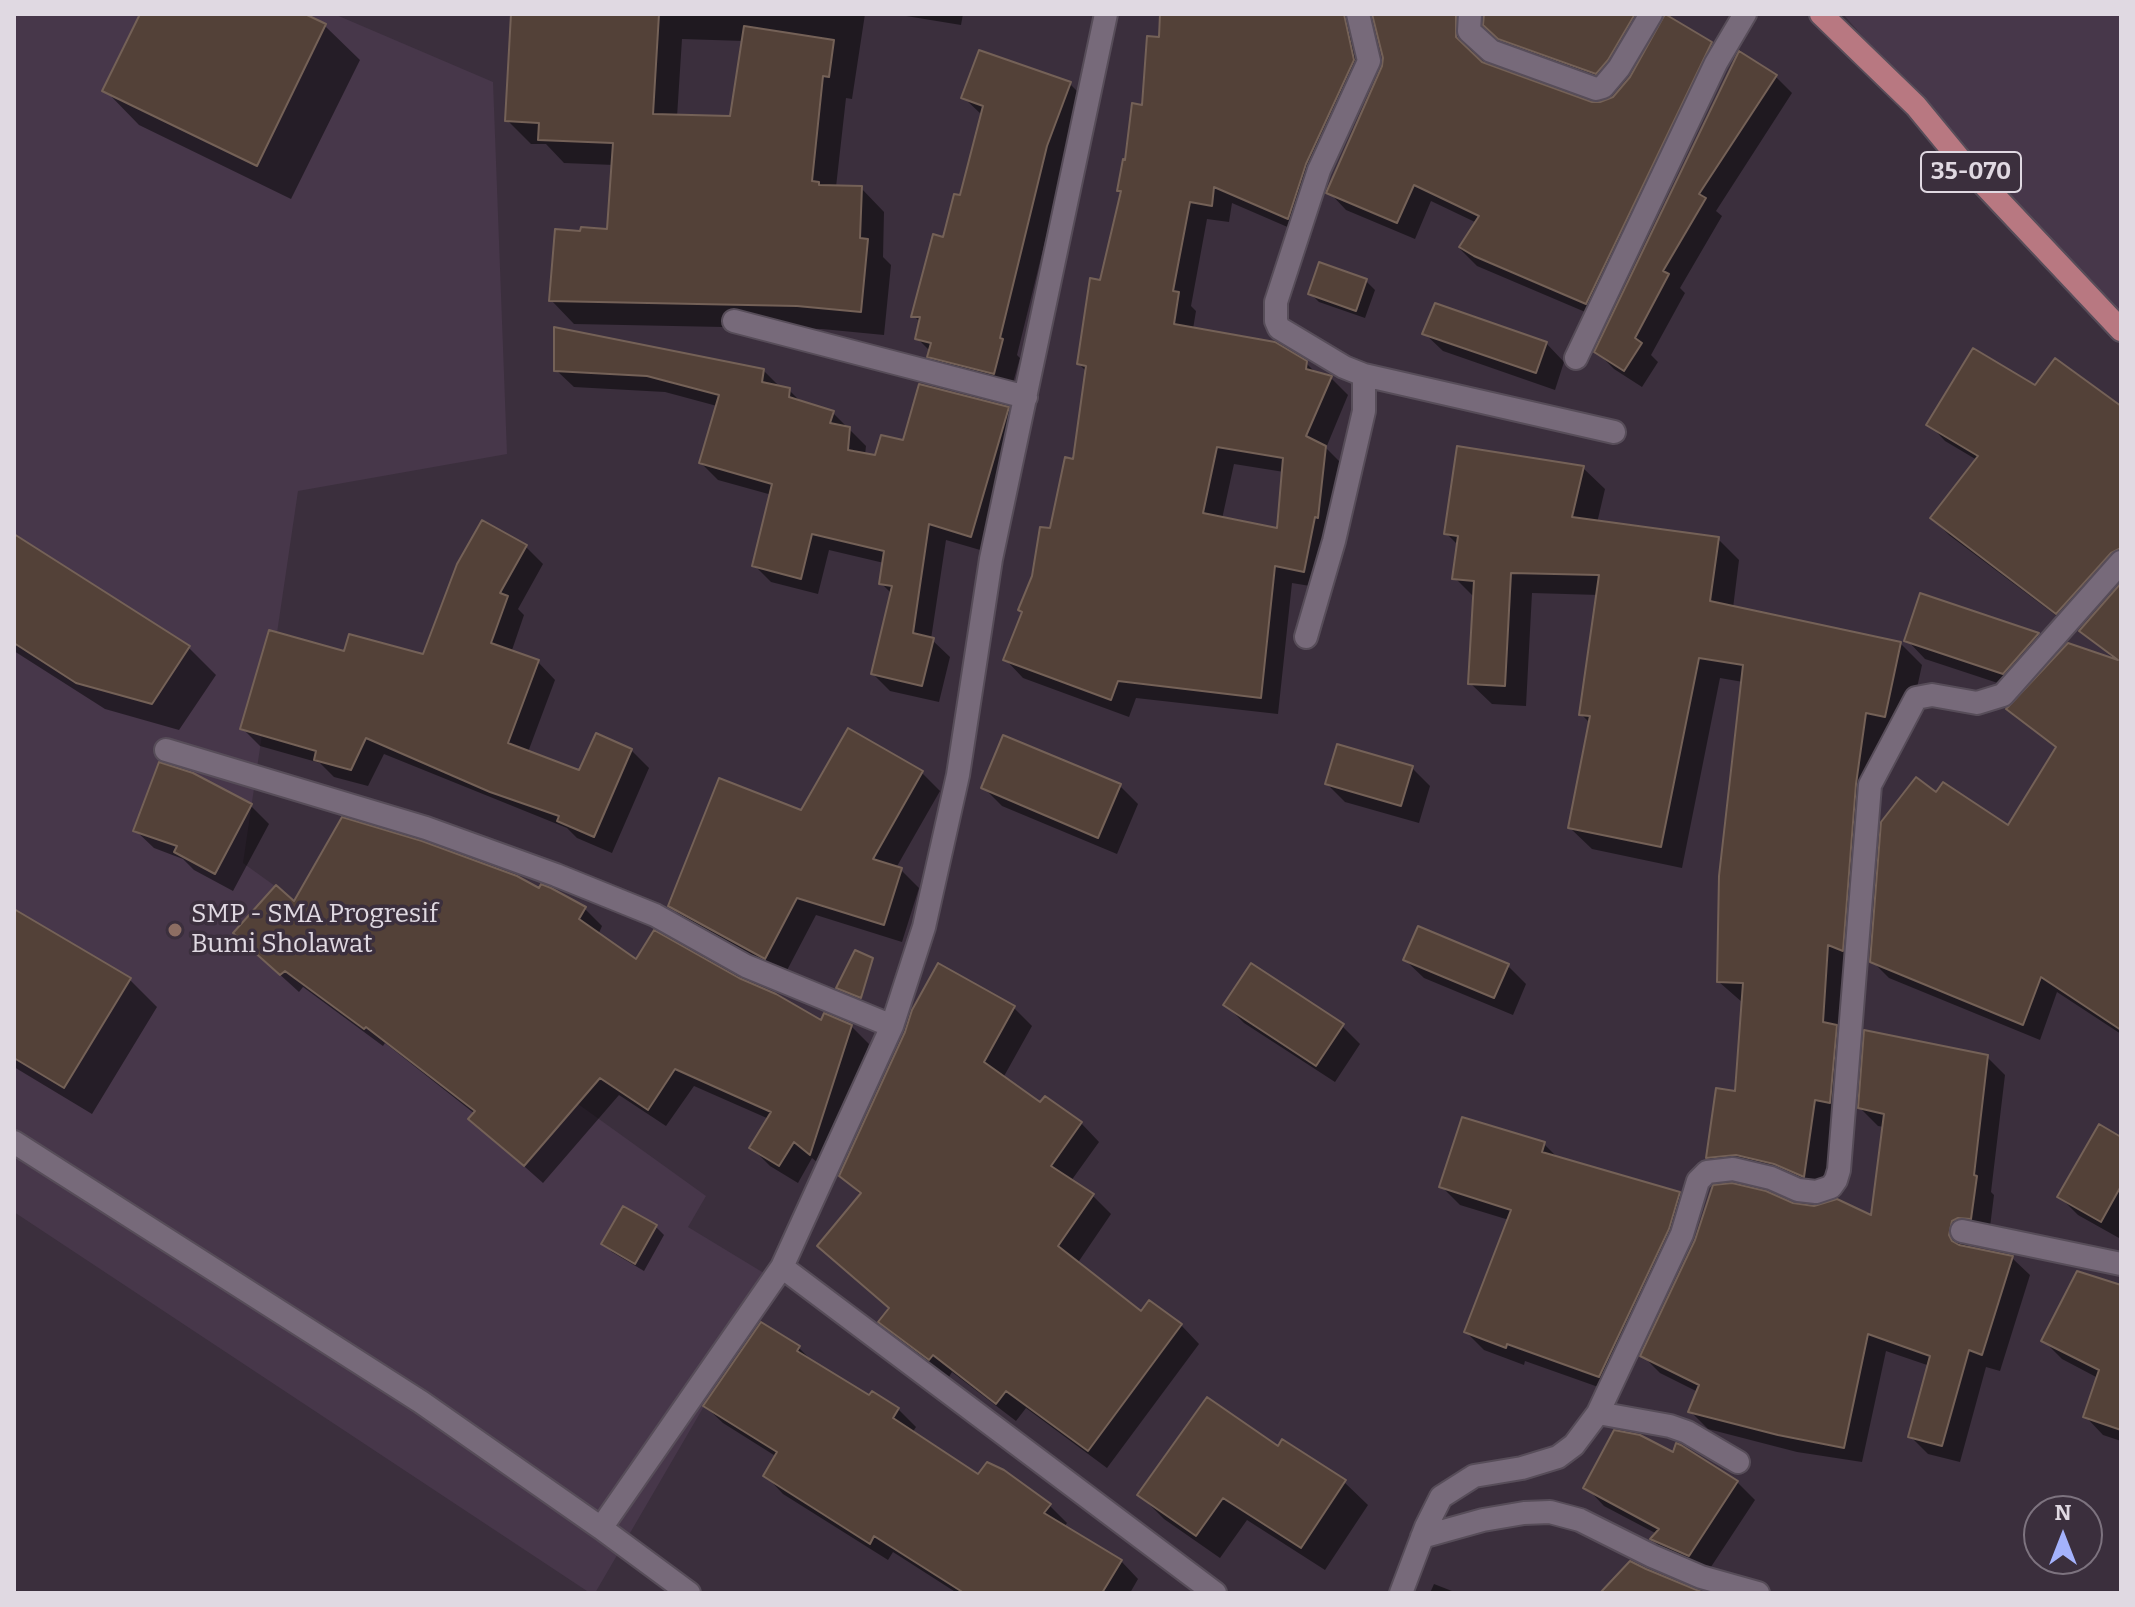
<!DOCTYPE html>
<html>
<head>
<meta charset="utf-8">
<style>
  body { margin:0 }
  #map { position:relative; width:2135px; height:1607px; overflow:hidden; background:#3b2f3d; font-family:Bitter,serif }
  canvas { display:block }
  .frame { position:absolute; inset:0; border:16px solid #e0d9e2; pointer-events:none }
  .north { position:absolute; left:2023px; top:1495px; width:80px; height:80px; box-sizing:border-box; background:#3b2f3d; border:2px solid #7d737f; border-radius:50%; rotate:0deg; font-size:22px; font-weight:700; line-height:32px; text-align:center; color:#e0d9e2 }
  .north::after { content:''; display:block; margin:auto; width:28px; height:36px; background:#a4b2fc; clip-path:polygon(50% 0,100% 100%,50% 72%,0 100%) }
</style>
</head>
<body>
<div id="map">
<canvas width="2135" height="1607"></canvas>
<div class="frame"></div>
<div class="north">N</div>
</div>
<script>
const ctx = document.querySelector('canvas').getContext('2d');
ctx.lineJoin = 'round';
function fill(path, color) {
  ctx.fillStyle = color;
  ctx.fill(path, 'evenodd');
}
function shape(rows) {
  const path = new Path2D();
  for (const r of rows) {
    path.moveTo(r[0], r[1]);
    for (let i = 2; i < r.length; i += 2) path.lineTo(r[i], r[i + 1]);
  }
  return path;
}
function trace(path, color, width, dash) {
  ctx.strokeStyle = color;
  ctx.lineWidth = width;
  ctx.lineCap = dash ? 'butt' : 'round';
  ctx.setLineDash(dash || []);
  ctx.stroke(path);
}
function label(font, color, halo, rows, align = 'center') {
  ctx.font = font + ' Bitter,serif';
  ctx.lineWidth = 7;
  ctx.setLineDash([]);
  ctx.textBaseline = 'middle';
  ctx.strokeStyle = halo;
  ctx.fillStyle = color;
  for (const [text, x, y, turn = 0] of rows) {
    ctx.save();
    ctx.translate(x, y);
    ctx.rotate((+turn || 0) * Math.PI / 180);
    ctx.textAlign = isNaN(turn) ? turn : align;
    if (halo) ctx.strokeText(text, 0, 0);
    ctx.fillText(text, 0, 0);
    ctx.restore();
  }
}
fill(shape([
  [14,14,334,14,493,82,507,454,298,491,243,863,706,1196,688,1227,777,1281,595,1593,590,1593,14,1212],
  [1843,14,2121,14,2121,332]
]), '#47374a');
fill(shape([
  [142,14,301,14,325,26,360,60,291,199,139,125,105,90],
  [513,14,865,14,852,99,846,98,836,187,861,188,884,212,883,257,891,265,884,335,822,329,574,324,551,300,609,231,614,165,564,163,546,144,531,144,507,120],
  [682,39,744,41,732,118,677,117],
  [894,14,963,14,961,25],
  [1162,14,1654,14,1663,22,1711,44,1728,62,1604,320,1477,266,1460,249,1477,223,1431,201,1415,239,1346,210,1329,192,1384,66,1385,58,1374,19,1365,22,1371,78,1323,182,1306,235,1232,203,1229,222,1207,219,1191,306,1196,311,1193,329,1306,363,1317,374,1331,378,1348,395,1326,448,1343,465,1322,588,1292,583,1278,714,1136,698,1129,717,1023,678,1006,660,1075,461,1087,372,1079,364,1122,193,1119,190,1161,39],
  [1485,14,1485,24,1518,56,1614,90,1654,30,1657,32,1632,78,1614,98,1599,105,1485,66,1473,54,1473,30],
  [1234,464,1284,472,1279,530,1222,519],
  [1740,54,1775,76,1792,93,1716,211,1722,216,1680,288,1685,293,1651,355,1658,362,1642,387,1614,369,1597,352],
  [1070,84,1087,101,1064,164,1017,355,1020,358,1011,390,947,373,929,356,931,352,917,338,921,323,914,316,962,197,982,115,963,97],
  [1366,281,1375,290,1365,318,1319,302,1310,293],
  [1424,333,1546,343,1564,362,1555,390,1443,351],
  [556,370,763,370,781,388,789,390,802,403,833,413,866,446,865,455,877,457,904,443,1007,409,1024,426,987,552,946,540,931,639,950,657,939,702,890,691,873,674,892,594,881,583,884,563,829,550,818,594,771,582,754,565,772,495,718,480,701,463,717,406,665,392,574,387],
  [2036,387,2121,414,2121,577,2074,629,1949,535,1932,518,1977,460,1945,441,1929,424],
  [1583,468,1605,489,1597,523,1718,539,1739,560,1733,608,1900,643,1922,665,1906,738,1887,734,1826,1197,1730,1179,1708,1157,1737,1093,1743,1003,1719,982,1743,682,1720,678,1682,868,1592,849,1570,828,1591,724,1581,714,1599,595,1532,593,1526,706,1492,704,1470,683,1475,598,1455,578,1458,545,1446,533],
  [14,536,188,647,216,675,179,730,105,709,14,651],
  [526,547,543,564,518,609,524,615,511,653,538,662,555,680,528,752,581,773,631,750,649,768,612,853,577,838,567,828,384,754,368,786,334,777,320,763,260,746,242,728,345,654,424,656],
  [2121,585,2121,1034,2057,992,2040,1040,1889,978,1872,961,1937,795,2009,828,2057,749,2010,708,2025,692,1925,659,1907,640,1922,595,2038,635,2056,653,2044,666,2047,669,2116,661,2082,630],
  [1004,738,1120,786,1138,804,1117,854,1002,806,983,787],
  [1412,768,1430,786,1419,823,1345,802,1327,784],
  [922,773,940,791,896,868,901,870,919,888,902,942,816,915,784,976,689,924,671,906,802,813],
  [192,775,251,806,269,824,233,891,194,870,183,859,154,848,135,830],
  [540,891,584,908,602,926,598,935,637,962,822,1022,851,1026,869,1044,828,1171,812,1158,798,1183,770,1166,752,1148,769,1119,694,1086,666,1126,619,1095,543,1183,471,1119,475,1114,385,1043,383,1046,303,987,299,992,254,951,295,904],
  [14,911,130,980,157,1007,92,1114,14,1067],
  [1405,960,1508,966,1526,984,1513,1015,1424,978],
  [939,966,1014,1008,1032,1026,1003,1078,1041,1105,1081,1123,1099,1142,1071,1181,1093,1196,1111,1214,1077,1264,1141,1314,1181,1325,1199,1344,1107,1468,1026,1408,1016,1421,952,1372,949,1377,899,1340,881,1322,890,1309,820,1246,862,1196,841,1176],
  [1226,1005,1342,1026,1360,1044,1335,1082,1244,1023],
  [1987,1057,2005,1075,1991,1192,1994,1195,1989,1235,1969,1239,1967,1248,2012,1258,2030,1275,2000,1371,1986,1367,1960,1462,1928,1454,1910,1436,1930,1366,1886,1351,1862,1462,1797,1452,1708,1429,1691,1412,1698,1392,1660,1373,1643,1356,1792,1205,1872,1218,1884,1127,1878,1126,1860,1108],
  [2121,1139,2121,1236,2119,1238,2078,1215,2060,1197],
  [1544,1144,1559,1159,1679,1194,1697,1212,1618,1394,1525,1361,1524,1365,1484,1350,1466,1332,1509,1220,1460,1205,1442,1187],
  [656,1227,664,1235,644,1271,612,1252,604,1244],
  [2121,1287,2121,1441,2103,1435,2085,1416,2098,1378,2062,1359,2044,1341],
  [799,1348,816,1365,869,1398,898,1409,916,1427,912,1433,978,1477,1003,1472,1050,1506,1067,1523,1064,1527,1121,1561,1138,1579,1130,1593,957,1593,893,1552,888,1560,783,1494,766,1476,777,1457,723,1423,705,1406],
  [1278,1449,1344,1482,1368,1505,1325,1570,1247,1520,1220,1558,1164,1519,1140,1495],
  [1737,1482,1755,1500,1707,1573,1670,1557,1652,1539,1657,1534,1604,1506,1586,1487],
  [1434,1584,1457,1593,1430,1593]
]), '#0007');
const building = shape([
  [140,14,305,14,326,24,257,166,102,91,140,14],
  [511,14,659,14,653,114,730,116,744,26,834,40,829,77,823,76,812,181,819,182,819,185,862,186,860,238,868,239,861,312,797,306,549,301,555,229,580,231,581,227,607,229,613,143,538,140,539,123,505,121,511,14],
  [1160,14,1344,14,1354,60,1306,164,1288,219,1214,187,1212,206,1190,202,1173,291,1179,292,1174,324,1275,342,1307,361,1306,369,1332,376,1306,436,1326,446,1318,518,1315,517,1304,572,1275,566,1261,698,1118,681,1111,700,1003,660,1022,612,1018,610,1032,576,1040,527,1050,528,1065,457,1073,459,1086,366,1077,364,1090,278,1100,280,1121,191,1117,191,1123,159,1125,160,1132,103,1142,105,1147,36,1159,37,1160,14],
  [1217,447,1283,458,1277,528,1203,513,1217,447],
  [1372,14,1456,14,1456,37,1482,62,1592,102,1600,102,1613,97,1630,77,1665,14,1712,42,1586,304,1474,256,1459,247,1479,216,1414,185,1397,223,1326,193,1382,66,1383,58,1372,14],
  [1484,14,1635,14,1608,60,1596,74,1498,39,1483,25,1484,14],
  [979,50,1071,82,1047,146,1000,338,1003,339,994,374,927,357,931,343,915,339,920,317,911,317,933,234,943,237,954,194,960,195,983,106,961,98,979,50],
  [1739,51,1777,75,1699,194,1706,198,1663,271,1669,274,1635,338,1642,343,1624,371,1594,352,1739,51],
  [1319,262,1367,279,1356,311,1308,294,1319,262],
  [1435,303,1547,342,1536,373,1422,334,1435,303],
  [554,327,764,369,762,382,790,388,789,397,834,411,830,423,850,427,848,450,875,455,881,435,903,440,919,384,1009,407,971,537,929,524,913,633,934,638,922,686,871,674,892,586,879,584,884,551,812,534,801,579,752,566,772,484,699,463,719,395,647,376,554,371,554,327],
  [1973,348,2035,385,2055,358,2121,406,2121,548,2111,553,2056,614,1930,518,1978,456,1926,425,1973,348],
  [1457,446,1584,466,1572,517,1719,537,1710,601,1901,642,1885,717,1866,713,1856,784,1843,951,1828,945,1823,1022,1837,1025,1830,1103,1815,1100,1804,1177,1774,1164,1736,1155,1706,1158,1716,1088,1735,1091,1743,983,1717,982,1719,876,1743,665,1699,658,1661,847,1568,828,1590,716,1579,715,1599,575,1511,573,1505,686,1468,684,1474,581,1452,579,1458,536,1444,534,1457,446],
  [482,520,527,545,500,593,508,596,491,643,539,660,508,743,579,770,596,733,632,749,594,837,557,821,559,816,490,792,366,738,351,770,314,760,316,751,240,729,269,630,344,651,349,634,423,654,457,564,482,520],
  [14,534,190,646,152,704,76,683,14,643,14,534],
  [2121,583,2121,1030,2041,977,2023,1025,1870,962,1881,822,1916,777,1936,792,1943,782,2008,825,2056,747,2006,709,2068,643,2118,660,2079,631,2121,583],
  [1920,593,2039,633,2003,674,1904,641,1920,593],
  [848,728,923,771,873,859,902,868,884,925,797,898,765,959,668,906,719,778,801,810,848,728],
  [1003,735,1121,784,1098,838,981,788,1003,735],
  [1337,744,1413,766,1401,806,1325,784,1337,744],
  [159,762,193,773,252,804,215,874,174,852,177,846,133,831,159,762],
  [342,817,422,841,517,876,539,888,541,884,551,888,586,907,579,919,636,959,654,930,739,978,776,994,821,1020,824,1013,852,1025,810,1155,794,1142,779,1166,749,1148,771,1112,675,1069,648,1110,600,1078,524,1166,468,1119,475,1111,366,1027,364,1029,285,971,280,975,233,933,276,885,294,901,342,817],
  [14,909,131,978,64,1088,14,1058,14,909],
  [1418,926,1509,964,1494,998,1403,960,1418,926],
  [855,950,873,958,861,998,836,988,855,950],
  [938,963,1015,1006,984,1062,1040,1102,1045,1096,1082,1122,1051,1166,1094,1194,1058,1246,1141,1311,1149,1300,1182,1324,1088,1451,1006,1391,996,1404,933,1355,929,1360,878,1322,889,1308,817,1246,861,1193,839,1176,905,1032,912,1010,938,963],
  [1251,963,1344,1024,1316,1066,1223,1005,1251,963],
  [1864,1030,1988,1055,1974,1175,1977,1176,1971,1219,1958,1218,1952,1221,1949,1235,1952,1241,1959,1245,2013,1256,1982,1355,1969,1350,1942,1446,1908,1437,1930,1356,1868,1334,1844,1448,1778,1435,1688,1412,1699,1385,1640,1356,1695,1240,1713,1185,1732,1183,1766,1191,1793,1203,1814,1206,1837,1199,1871,1215,1884,1114,1858,1108,1864,1030],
  [1462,1117,1545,1142,1542,1152,1680,1192,1669,1229,1599,1377,1507,1344,1506,1348,1464,1332,1511,1210,1439,1187,1462,1117],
  [2099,1124,2121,1137,2121,1186,2101,1222,2057,1197,2099,1124],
  [623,1206,657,1225,635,1264,601,1244,623,1206],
  [2077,1271,2121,1285,2121,1430,2083,1417,2099,1370,2041,1341,2077,1271],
  [761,1322,800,1346,797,1351,869,1395,872,1391,899,1408,893,1418,978,1474,987,1462,1004,1470,1051,1504,1044,1513,1122,1560,1102,1593,964,1593,874,1536,870,1544,763,1476,777,1452,703,1406,761,1322],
  [1207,1397,1278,1446,1282,1439,1346,1480,1301,1548,1223,1498,1196,1536,1137,1495,1207,1397],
  [1614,1430,1640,1435,1673,1452,1676,1443,1681,1445,1738,1481,1689,1556,1650,1539,1659,1529,1583,1488,1614,1430],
  [1630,1561,1646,1569,1704,1593,1600,1593,1630,1561]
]);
fill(building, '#534138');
trace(building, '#746157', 2);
const minor = shape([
  [1470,14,1469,31,1491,51,1596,89,1603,87,1619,68,1651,14],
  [734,321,1026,397],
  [1576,358,1716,63,1745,14],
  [1364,375,1614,432],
  [1306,637,1334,541,1364,411,1364,375,1344,367,1279,328,1276,321,1276,302,1319,170,1369,61,1358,14],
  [166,750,426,828,556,875,655,915,746,966,892,1026],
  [14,1142,421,1402,601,1528],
  [1962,1231,2121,1264],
  [782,1267,1215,1593],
  [1598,1413,1682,1234,1698,1181,1707,1172,1733,1169,1771,1178,1798,1190,1816,1192,1831,1187,1836,1180,1839,1170,1870,785,1916,698,1932,695,1977,703,2003,695,2121,562],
  [1422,1537,1483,1520,1524,1513,1550,1512,1580,1520,1652,1556,1701,1577,1758,1593],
  [689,1593,601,1528,782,1267,892,1026,924,927,958,775,991,559,1106,14],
  [1401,1593,1426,1527,1441,1497,1474,1476,1522,1468,1558,1457,1574,1445,1598,1413,1670,1426,1687,1432,1738,1462]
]);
const primary = shape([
  [1821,14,1916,106,1958,157,2121,330]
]);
trace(minor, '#574d59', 26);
trace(primary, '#574d59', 26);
trace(minor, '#776a7a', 22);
trace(primary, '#b87881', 22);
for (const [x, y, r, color] of [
  [175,930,8,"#8d6e63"]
]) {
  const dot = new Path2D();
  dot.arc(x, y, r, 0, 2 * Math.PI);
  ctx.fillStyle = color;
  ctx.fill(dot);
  trace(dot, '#3b2f3d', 3);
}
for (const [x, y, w] of [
  [1971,172,100]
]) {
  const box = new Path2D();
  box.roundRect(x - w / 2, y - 20, w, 40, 6);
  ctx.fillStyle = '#3b2f3d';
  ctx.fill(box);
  trace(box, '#e0d9e2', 2);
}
label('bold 24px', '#e0d9e2', null, [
  ["35-070",1971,172]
]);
label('26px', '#e0d9e2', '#3b2f3d', [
  ["SMP - SMA Progresif",191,915],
  ["Bumi Sholawat",191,945]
], 'left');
</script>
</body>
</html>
